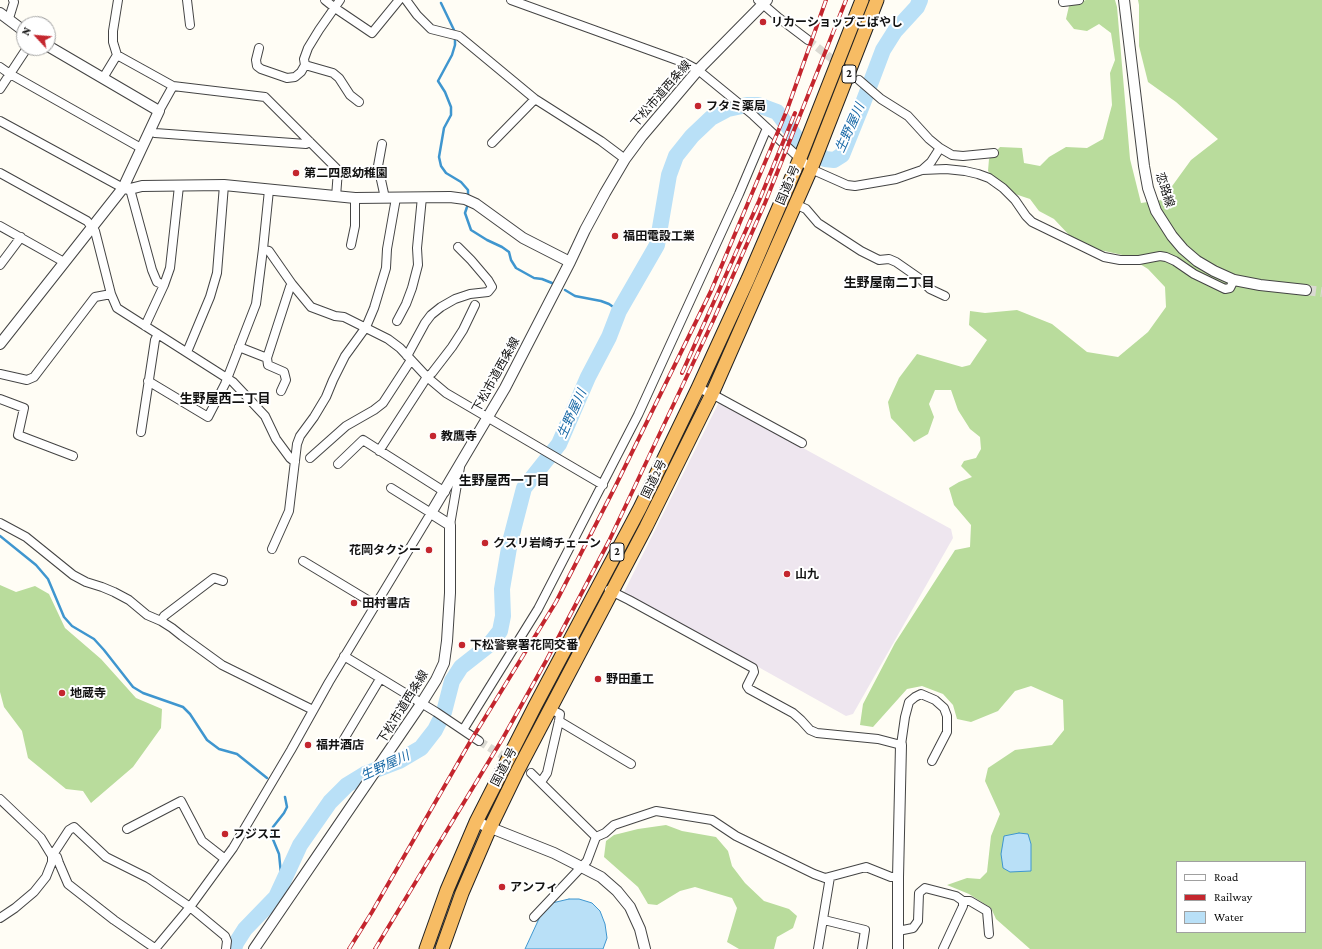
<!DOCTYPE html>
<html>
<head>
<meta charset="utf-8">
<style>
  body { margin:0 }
  #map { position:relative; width:1322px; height:949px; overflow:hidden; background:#fffdf5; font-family:"Crimson Pro",serif }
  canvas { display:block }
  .legend { position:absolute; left:1176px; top:861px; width:130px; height:72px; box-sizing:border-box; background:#fff; border:1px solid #a0a0a0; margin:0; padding:5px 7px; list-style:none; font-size:12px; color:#111 }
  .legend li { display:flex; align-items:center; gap:8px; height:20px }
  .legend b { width:20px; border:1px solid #a0a0a0 }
  .north { position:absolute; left:16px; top:16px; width:40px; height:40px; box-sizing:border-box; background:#fff; border:1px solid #a0a0a0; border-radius:50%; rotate:296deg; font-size:11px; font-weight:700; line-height:16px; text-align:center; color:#111 }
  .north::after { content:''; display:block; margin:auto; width:14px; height:18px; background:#c4262e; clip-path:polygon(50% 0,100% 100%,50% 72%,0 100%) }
</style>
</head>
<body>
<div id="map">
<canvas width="1322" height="949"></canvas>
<ul class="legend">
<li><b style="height:5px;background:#fff"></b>Road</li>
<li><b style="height:5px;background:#c4262e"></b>Railway</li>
<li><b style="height:11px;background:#b9e0f7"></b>Water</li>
</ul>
<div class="north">N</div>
</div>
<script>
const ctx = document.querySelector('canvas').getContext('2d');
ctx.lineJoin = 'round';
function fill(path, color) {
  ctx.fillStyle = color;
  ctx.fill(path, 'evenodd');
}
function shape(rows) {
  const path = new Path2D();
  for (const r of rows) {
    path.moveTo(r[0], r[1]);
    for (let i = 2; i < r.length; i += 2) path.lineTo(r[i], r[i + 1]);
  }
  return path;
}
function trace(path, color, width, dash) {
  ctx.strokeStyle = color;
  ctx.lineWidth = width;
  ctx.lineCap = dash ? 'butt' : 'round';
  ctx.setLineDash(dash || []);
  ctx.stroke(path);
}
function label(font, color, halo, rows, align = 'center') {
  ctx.font = font + ' "Crimson Pro","Noto Sans JP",serif';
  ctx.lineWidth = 4;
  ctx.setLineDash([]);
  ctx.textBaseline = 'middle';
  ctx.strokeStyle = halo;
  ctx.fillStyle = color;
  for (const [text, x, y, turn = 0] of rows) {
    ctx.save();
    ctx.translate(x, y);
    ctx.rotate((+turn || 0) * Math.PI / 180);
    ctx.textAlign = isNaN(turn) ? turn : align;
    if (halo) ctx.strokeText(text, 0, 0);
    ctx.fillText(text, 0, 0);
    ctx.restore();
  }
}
fill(shape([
  [719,402,951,529,953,538,853,714,846,716,624,592]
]), '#eee6ef');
fill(shape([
  [1086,0,1115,0,1117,7,1130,159,1141,203,1162,200,1191,160,1218,139,1176,102,1148,82,1139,46,1139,5,1138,0,1322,0,1322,949,1030,949,996,919,991,908,969,894,947,885,967,878,980,879,987,872,991,836,1000,814,985,781,988,768,1015,750,1052,745,1064,730,1063,700,1031,686,1015,691,998,711,971,722,957,719,953,705,943,694,922,686,907,689,873,727,860,725,863,704,895,643,955,550,970,547,971,525,954,505,949,488,959,482,972,477,961,466,964,461,976,458,981,449,980,437,970,429,958,410,951,390,935,390,929,404,934,417,928,434,914,442,891,418,888,402,899,378,917,354,962,367,970,365,987,340,969,325,970,311,985,313,1017,310,1052,324,1087,352,1118,357,1148,332,1166,307,1165,287,1148,269,1127,256,1091,248,1070,236,1054,219,1039,211,1030,199,1009,192,994,178,988,171,989,159,1000,147,1022,148,1024,163,1040,166,1049,157,1066,147,1087,148,1103,139,1112,105,1110,73,1115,60,1111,33,1099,24,1087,31,1074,29,1066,19,1069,6],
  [1177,862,1305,862,1305,932,1177,932],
  [0,585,16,592,35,586,49,594,65,628,101,659,136,698,162,709,161,728,133,767,91,803,83,791,66,789,28,758,22,731,4,707,0,692],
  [666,825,682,831,716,837,728,851,732,866,745,883,764,901,789,909,797,916,793,928,777,937,774,949,739,949,727,942,737,908,732,898,695,887,680,891,657,905,648,904,638,887,604,857,606,841,614,835,638,829]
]), '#b9dc9c');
const water = shape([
  [1019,833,1028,834,1031,844,1031,871,1010,872,1003,868,1001,854,1004,836,1019,833],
  [569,899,579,899,592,903,600,911,605,924,607,938,603,949,525,949,543,910,552,903,569,899]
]);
fill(water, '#b9e0f7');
trace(water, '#3f96cf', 1);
trace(shape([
  [441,3,454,30],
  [455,38,455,45,452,55,438,81,445,92,451,107,451,115,444,128,439,157,441,166,446,173,461,182,468,190,468,196],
  [467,207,465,213,471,230,487,240,502,247,509,252,511,260,516,268,534,278,542,279,552,283],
  [565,290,575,296,601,301,609,304,619,311],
  [0,536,36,565,48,579,64,617,72,626,94,639,104,650,133,687,143,693,183,707,190,714,207,740,219,749,237,754,267,778],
  [282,884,279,854,272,837,273,827,284,813,287,807,285,797]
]), '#3f96cf', 2.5);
trace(shape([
  [234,949,236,943,245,929,276,897,300,845,330,802,347,785,365,774,399,761,421,748,435,730,444,712,452,681,461,667,489,645,500,631,503,616,502,589,510,542,524,488,559,444,588,377,609,337,619,311,657,245,669,175,676,156,692,136,711,118,728,109,747,105,758,105,777,112,798,140,825,159,834,160,842,155,863,103,883,50,895,31,917,7,920,0]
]), '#b9e0f7', 16);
trace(shape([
  [808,40,859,80],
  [479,741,531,773]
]), '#dbdad3', 8, [8, 4]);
trace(shape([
  [1306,290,1322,292]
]), '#dbdad3', 10, [10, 5]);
const minor = shape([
  [118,0,113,31,113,42,117,55,173,86,159,111],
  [187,0,190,25],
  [325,0,335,8,372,33,399,0],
  [340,0,319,30,308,48,304,59,305,65,333,73,339,78,350,95,359,102],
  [406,0,417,15,431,29,459,36,535,99,601,141,625,159],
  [511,0,685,63,698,70,753,115,811,169,847,185,855,186,896,179,922,170,946,169,965,171,978,174,989,178,1003,188,1015,200,1026,216,1032,222,1104,257,1120,260,1139,260,1160,256,1166,257,1175,261,1194,274,1225,289,1230,288,1234,280],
  [758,0,779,18,808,40],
  [1063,2,1079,0],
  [8,19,10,15,14,2,13,0],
  [259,48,256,60,257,66,261,69,287,78,295,77,301,72,305,65],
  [0,67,10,74,141,148],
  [103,78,117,55],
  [859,80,881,99,908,116,929,139,940,148,952,155,963,156,994,153],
  [173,86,265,97,338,170,336,197],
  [0,89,27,48],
  [0,121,123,188],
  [149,131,155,133,306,144,310,142],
  [492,143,535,99],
  [382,144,378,166,385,198],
  [922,170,931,162,940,148],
  [0,173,87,221,95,231,111,294,117,308,233,382,265,416,276,439,290,458,295,462],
  [130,189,152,270,157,282,164,285],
  [795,204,806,209,818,223,861,251,879,260,889,259,896,262,919,278,930,289,945,296],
  [0,226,64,262],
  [351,245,355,226,355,198],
  [263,249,269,251,292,284,311,307,335,316,344,317,388,339,400,348,427,377,446,393,603,485],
  [0,265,21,237],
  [397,321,406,304,412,288,418,265,417,248,422,197],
  [145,326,164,285,170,268,179,186],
  [239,347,267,358,290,287,292,284],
  [187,352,210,297,217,273,224,185],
  [407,356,425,323,431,315,441,307,455,299,470,294,488,292,492,287,488,280,471,260,458,247],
  [267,358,268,365,284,372,286,380,281,391],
  [0,374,27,380,34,377,95,297,111,294],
  [148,381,208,417,225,384,256,304,263,249,269,190],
  [698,388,712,394,802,443],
  [0,399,24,408,18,435,73,456],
  [141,432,155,340,158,334],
  [379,451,427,377,432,373,452,347,463,330,475,305],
  [310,458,346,426,374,410,383,403,411,360],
  [338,464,363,440,445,492],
  [0,523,26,537,73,575,86,582,102,587,114,592,129,600,147,615,161,621,172,628,182,636,222,665,313,710],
  [450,525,460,467],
  [272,549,289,511,297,444,300,436,314,417,326,397,333,380,345,356,366,327,374,308,386,268,387,249,396,198],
  [303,561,376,605],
  [609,590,629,600,753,668,754,672,747,686,749,689,793,713,801,720,810,730,817,733,878,739,901,745,905,717,909,702,915,697,921,694,935,700,944,708,947,716,947,732,932,761],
  [161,621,164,616,214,578,223,581],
  [344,656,436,712,479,741],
  [559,721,631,764],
  [463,730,538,609,638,415,739,194,767,128],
  [344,739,380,679],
  [531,773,596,837],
  [541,782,547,773,559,721,560,714,550,709],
  [0,799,41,838,52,856,52,862,46,877,34,892,15,908,0,918],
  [127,829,181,801,202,841,225,859],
  [53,854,57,857,59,863,68,884,114,920,156,949],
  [52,856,69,830,74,827,106,857,148,878,190,907,225,936,227,941,226,949],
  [534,917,587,861,596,837,605,833,614,825,656,811,712,820,736,836,814,874,825,878,866,867,891,877,898,877],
  [824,920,865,930,862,949],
  [898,931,913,928,918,921,919,893,925,888,956,896,963,901,970,901,987,911,989,934],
  [155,949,190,907,233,848,291,750,329,682,431,513,391,488],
  [818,949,830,877],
  [943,949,963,906,963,901]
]);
const tertiary = shape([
  [1124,0,1144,166,1148,188,1156,211,1172,236,1183,249,1197,261,1214,271,1234,280,1260,285,1306,290],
  [0,13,24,31],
  [123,188,130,189,142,186,224,185,355,198,450,197,465,199,476,204,523,238,570,262],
  [0,344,123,188,159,111,48,46],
  [476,822,554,853,601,877,617,891,630,907,640,929,645,949],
  [254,949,421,704,436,680,444,663,447,641,450,593,450,525,431,513,505,388,570,262,585,230,605,193,625,159,642,136,698,70,767,0],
  [898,949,898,877,901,745]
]);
const trunk = shape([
  [426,949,447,890,476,822,535,706,640,508,698,388,748,279,800,158,862,0],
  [442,949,462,893,490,828,518,770,646,527,712,394,811,169,877,0]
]);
trace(minor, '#444', 10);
trace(tertiary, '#444', 12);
trace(trunk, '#222', 15);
trace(minor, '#fff', 8);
trace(tertiary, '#fff', 10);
trace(trunk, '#f7bc64', 13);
const rail = shape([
  [682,373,759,201,795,113],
  [349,949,372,912,470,742,556,602,615,487,711,291,787,110,826,0],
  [375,949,503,738,546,661,609,541,713,321,765,203,846,0]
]);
trace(rail, '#c4262e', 4);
trace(rail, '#fff', 2.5, [8]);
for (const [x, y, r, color] of [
  [763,22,4,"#c4262e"],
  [698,106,4,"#c4262e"],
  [296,173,4,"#c4262e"],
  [615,236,4,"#c4262e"],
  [433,436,4,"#c4262e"],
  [485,543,4,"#c4262e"],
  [429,550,4,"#c4262e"],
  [787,574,4,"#c4262e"],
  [354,603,4,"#c4262e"],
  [462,645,4,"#c4262e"],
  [598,679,4,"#c4262e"],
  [62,693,4,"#c4262e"],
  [308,745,4,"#c4262e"],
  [225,834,4,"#c4262e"],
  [502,887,4,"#c4262e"]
]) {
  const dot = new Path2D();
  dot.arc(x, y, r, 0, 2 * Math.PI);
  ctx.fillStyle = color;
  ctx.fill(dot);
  trace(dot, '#fff', 1.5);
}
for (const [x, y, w] of [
  [849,74,14],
  [617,552,14]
]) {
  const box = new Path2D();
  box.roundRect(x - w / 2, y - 9, w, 18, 3);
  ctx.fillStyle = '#fff';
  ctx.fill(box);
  trace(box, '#111', 1);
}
label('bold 11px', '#111', null, [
  ["2",849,74],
  ["2",617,552]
]);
label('bold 12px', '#111', '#fff', [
  ["リカーショップこばやし",771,22],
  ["フタミ薬局",706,106],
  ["第二四恩幼稚園",304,173],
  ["福田電設工業",623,236],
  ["教鷹寺",441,436],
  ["クスリ岩崎チェーン",493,543],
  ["花岡タクシー",421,550,"right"],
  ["山九",795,574],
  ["田村書店",362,603],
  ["下松警察署花岡交番",470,645],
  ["野田重工",606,679],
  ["地蔵寺",70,693],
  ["福井酒店",316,745],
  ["フジスエ",233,834],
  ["アンフィ",510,887]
], 'left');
label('12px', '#111', '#fff', [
  ["下松市道西条線",661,94,-49],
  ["国道2号",788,185,-67],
  ["恋路線",1165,190,72],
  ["下松市道西条線",496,375,-61],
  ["国道2号",654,479,-64],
  ["下松市道西条線",403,707,-58],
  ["国道2号",504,767,-63]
]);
label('italic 13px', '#1768a6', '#fff', [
  ["生野屋川",850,128,-66],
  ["生野屋川",572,414,-66],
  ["生野屋川",385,766,-25]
]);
label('bold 13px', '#111', '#fff', [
  ["生野屋南二丁目",889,283],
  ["生野屋西二丁目",225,399],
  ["生野屋西一丁目",504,481]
]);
</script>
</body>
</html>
